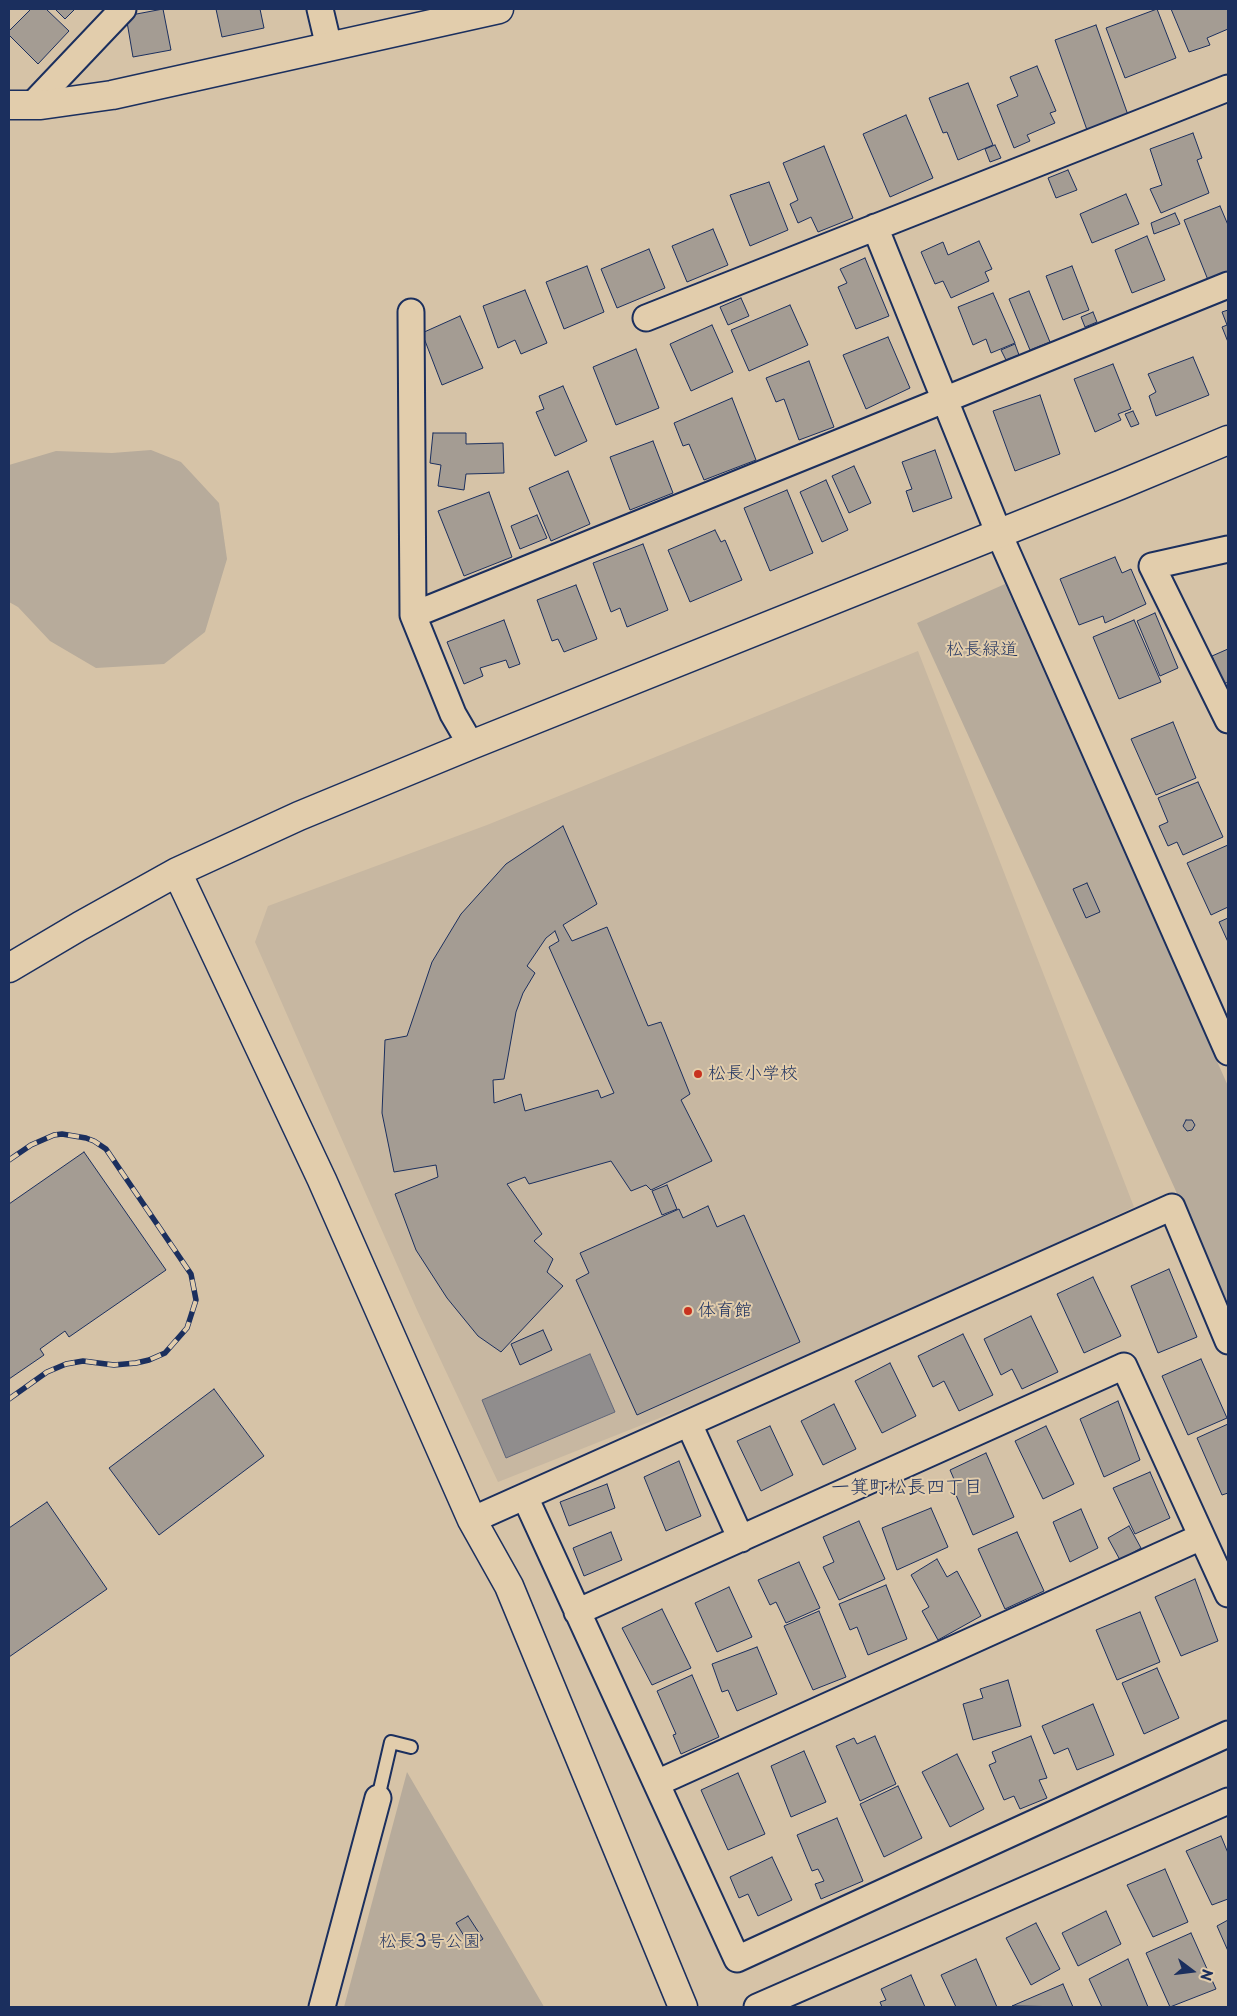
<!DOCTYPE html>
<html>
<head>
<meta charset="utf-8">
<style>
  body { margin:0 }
  #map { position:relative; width:1237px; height:2016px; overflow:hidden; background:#d6c3a7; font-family:"Playpen Sans",sans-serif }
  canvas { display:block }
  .frame { position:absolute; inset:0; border:10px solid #1b2f5e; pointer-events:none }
  .north { position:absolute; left:1167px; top:1946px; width:50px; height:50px; -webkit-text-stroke:4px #e2cdac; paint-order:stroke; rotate:105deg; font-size:14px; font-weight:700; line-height:20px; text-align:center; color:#1b2f5e }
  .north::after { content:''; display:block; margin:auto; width:18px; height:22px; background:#1b2f5e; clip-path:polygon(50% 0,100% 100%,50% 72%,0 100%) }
</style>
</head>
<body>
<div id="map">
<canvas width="1237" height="2016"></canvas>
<div class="frame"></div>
<div class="north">N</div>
</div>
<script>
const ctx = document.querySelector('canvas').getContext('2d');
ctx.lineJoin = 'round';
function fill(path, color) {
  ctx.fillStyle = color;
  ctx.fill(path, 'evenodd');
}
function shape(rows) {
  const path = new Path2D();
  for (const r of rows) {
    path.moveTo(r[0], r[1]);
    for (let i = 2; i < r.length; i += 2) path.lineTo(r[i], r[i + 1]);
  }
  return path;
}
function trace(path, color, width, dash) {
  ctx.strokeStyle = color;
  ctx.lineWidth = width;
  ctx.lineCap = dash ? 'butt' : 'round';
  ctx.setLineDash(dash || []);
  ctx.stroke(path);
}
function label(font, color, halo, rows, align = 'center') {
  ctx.font = font + ' "Playpen Sans","Klee One",sans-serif';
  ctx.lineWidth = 4;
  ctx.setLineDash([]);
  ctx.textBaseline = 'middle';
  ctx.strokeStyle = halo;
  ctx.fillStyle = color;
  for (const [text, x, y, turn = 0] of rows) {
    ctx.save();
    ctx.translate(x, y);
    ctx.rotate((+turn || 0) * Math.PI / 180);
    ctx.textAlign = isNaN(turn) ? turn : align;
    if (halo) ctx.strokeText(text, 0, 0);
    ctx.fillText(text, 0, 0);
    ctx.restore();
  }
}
fill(shape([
  [918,651,1134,1207,811,1358,498,1482,417,1310,255,942,268,906,487,825]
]), '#c7b7a1');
fill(shape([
  [151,450,181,462,219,503,227,559,205,632,164,664,96,668,50,641,18,607,9,602,9,465,56,451,112,453],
  [1005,584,1228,1086,1228,1314,1175,1189,917,623],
  [407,1772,543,2005,544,2007,344,2007]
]), '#b7ab9b');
const water = shape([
  [590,1354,615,1412,506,1458,482,1400,590,1354]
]);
fill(water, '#908d8d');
trace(water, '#61677a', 1);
const building = shape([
  [31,9,46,9,69,31,38,64,9,35,9,31,31,9],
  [55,9,75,9,65,19,55,9],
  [163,9,171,50,133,57,126,16,163,9],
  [216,9,260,9,264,28,222,37,216,9],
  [1157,9,1176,58,1125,78,1106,28,1157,9],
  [1171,9,1228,9,1228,29,1207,38,1210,45,1189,52,1171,9],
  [1096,25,1128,115,1087,130,1055,40,1096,25],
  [1037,66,1056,111,1050,113,1055,123,1027,135,1030,141,1014,148,997,105,1018,96,1010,77,1037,66],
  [968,83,993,145,958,160,947,132,943,133,929,98,968,83],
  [906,115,933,178,890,197,863,134,906,115],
  [1193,133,1202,158,1197,160,1209,193,1161,213,1150,189,1162,185,1150,149,1193,133],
  [995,145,1001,158,990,162,985,149,995,145],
  [824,146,853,218,818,232,811,217,798,223,790,204,798,200,783,163,824,146],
  [1068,170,1077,190,1056,198,1048,178,1068,170],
  [769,182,788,230,750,246,730,195,769,182],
  [1126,194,1139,224,1092,243,1080,214,1126,194],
  [1220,206,1228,225,1228,272,1208,280,1184,220,1220,206],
  [1175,213,1180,224,1154,234,1151,223,1175,213],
  [713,229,728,265,687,282,672,246,713,229],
  [1147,236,1165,280,1132,293,1115,250,1147,236],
  [979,241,992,269,985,272,989,281,951,298,943,281,935,284,921,252,943,242,948,255,979,241],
  [649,249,665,288,617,308,601,269,649,249],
  [865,258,889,316,856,329,838,287,847,283,840,269,865,258],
  [587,266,604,312,564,329,546,282,587,266],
  [1072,266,1089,310,1063,320,1046,276,1072,266],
  [525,290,547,343,521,354,515,340,498,348,483,306,525,290],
  [1029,291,1050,342,1030,350,1009,299,1029,291],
  [993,293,1015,343,991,353,986,339,973,345,958,307,993,293],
  [741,298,749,316,728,325,720,307,741,298],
  [790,305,808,345,749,371,731,330,790,305],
  [1228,310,1228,342,1222,327,1227,325,1222,312,1228,310],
  [1093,312,1097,322,1085,327,1081,317,1093,312],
  [460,316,483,368,442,385,422,333,460,316],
  [712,325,733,372,691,391,670,344,712,325],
  [888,337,910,388,866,409,843,355,888,337],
  [1015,344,1019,355,1006,360,1001,350,1015,344],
  [636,349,659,408,616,425,593,367,636,349],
  [1193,357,1209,395,1156,416,1149,396,1156,392,1148,374,1193,357],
  [809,361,834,427,799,440,784,399,776,402,766,378,809,361],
  [1113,364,1131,409,1118,414,1121,420,1095,432,1074,379,1113,364],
  [563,386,587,441,555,456,536,412,544,409,539,396,563,386],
  [1040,395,1060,454,1015,471,993,411,1040,395],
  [732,398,756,460,704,480,689,444,683,446,674,423,732,398],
  [1133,411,1139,424,1131,427,1125,414,1133,411],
  [433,433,466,433,466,444,503,443,504,473,466,474,464,490,438,486,441,465,430,463,433,433],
  [653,441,673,493,630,510,610,457,653,441],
  [935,450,952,498,913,512,906,491,912,489,902,462,935,450],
  [854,466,871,503,849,513,832,476,854,466],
  [568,471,590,524,551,541,529,488,568,471],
  [826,480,848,530,822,542,800,492,826,480],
  [787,490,813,553,770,571,744,508,787,490],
  [489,492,512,557,464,576,438,511,489,492],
  [537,515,547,538,520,549,511,526,537,515],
  [715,530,721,542,725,540,742,580,690,602,668,550,715,530],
  [643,544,668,610,627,627,620,608,611,612,593,563,643,544],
  [1115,557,1122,573,1131,569,1146,604,1105,623,1103,616,1079,625,1060,579,1115,557],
  [576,585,597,639,564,652,558,639,552,641,537,600,576,585],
  [1155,613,1178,668,1160,676,1137,621,1155,613],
  [504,620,520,664,509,668,506,660,480,668,483,676,464,684,447,642,504,620],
  [1134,620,1161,682,1119,699,1093,637,1134,620],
  [1228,649,1228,682,1224,684,1212,656,1228,649],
  [1173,722,1196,778,1156,795,1131,739,1173,722],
  [1198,782,1223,837,1183,855,1177,842,1168,846,1159,826,1168,822,1158,798,1198,782],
  [563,826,597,904,563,925,572,941,607,927,648,1026,661,1022,690,1094,681,1100,712,1161,651,1190,646,1185,631,1191,611,1161,529,1184,525,1177,507,1184,542,1234,534,1241,553,1259,547,1272,563,1286,501,1352,478,1336,447,1298,416,1250,395,1194,438,1177,436,1165,394,1172,382,1113,385,1040,407,1036,432,962,461,914,506,864,563,826],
  [555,931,559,941,549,947,614,1093,601,1098,598,1090,525,1111,521,1094,494,1103,493,1080,504,1079,516,1012,523,993,535,973,527,966,546,938,555,931],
  [1228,845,1228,907,1211,915,1187,863,1228,845],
  [1087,883,1100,912,1086,918,1073,889,1087,883],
  [1228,918,1228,942,1219,922,1228,918],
  [1186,1120,1192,1120,1195,1125,1192,1130,1187,1131,1183,1126,1186,1120],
  [84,1152,166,1270,69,1337,65,1331,40,1349,44,1355,9,1379,9,1204,84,1152],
  [667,1185,677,1209,662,1215,652,1191,667,1185],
  [708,1206,717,1227,744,1215,800,1342,637,1415,576,1280,589,1273,580,1253,679,1209,683,1218,708,1206],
  [1169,1269,1197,1337,1158,1353,1131,1286,1169,1269],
  [1093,1277,1121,1336,1084,1353,1057,1294,1093,1277],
  [1031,1316,1058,1372,1022,1389,1012,1369,1001,1375,984,1339,1031,1316],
  [543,1330,552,1350,520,1365,511,1344,543,1330],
  [963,1334,993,1395,959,1411,944,1381,933,1387,918,1356,963,1334],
  [1201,1359,1227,1418,1188,1435,1162,1376,1201,1359],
  [890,1363,916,1416,882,1433,855,1381,890,1363],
  [214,1389,264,1456,159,1535,109,1468,214,1389],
  [1118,1401,1140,1460,1104,1477,1080,1419,1118,1401],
  [834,1404,856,1449,823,1465,801,1421,834,1404],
  [1228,1424,1228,1493,1222,1495,1197,1438,1228,1424],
  [770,1426,793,1475,761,1491,737,1441,770,1426],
  [1046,1426,1074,1484,1043,1499,1015,1441,1046,1426],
  [986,1453,1014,1517,973,1535,953,1488,957,1486,950,1470,986,1453],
  [679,1461,701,1516,666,1531,644,1477,679,1461],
  [1150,1472,1170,1518,1135,1534,1113,1488,1150,1472],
  [607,1484,615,1508,569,1526,560,1502,607,1484],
  [47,1502,107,1589,9,1657,9,1528,47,1502],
  [931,1508,948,1547,897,1570,882,1528,931,1508],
  [1081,1509,1098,1548,1070,1562,1053,1522,1081,1509],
  [859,1521,885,1579,839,1600,823,1567,834,1562,823,1537,859,1521],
  [1129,1526,1141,1548,1120,1560,1108,1538,1129,1526],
  [611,1532,622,1560,584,1576,573,1548,611,1532],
  [1017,1532,1044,1591,1005,1609,978,1549,1017,1532],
  [937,1559,947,1577,957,1571,981,1616,938,1640,922,1611,929,1607,911,1575,937,1559],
  [799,1562,820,1608,786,1623,776,1602,770,1605,758,1580,799,1562],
  [1195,1579,1218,1641,1181,1656,1155,1597,1195,1579],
  [886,1585,907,1639,868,1655,857,1627,850,1630,839,1604,886,1585],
  [729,1587,752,1637,717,1652,695,1603,729,1587],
  [662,1609,691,1668,652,1685,622,1628,662,1609],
  [819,1611,846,1677,813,1690,784,1626,819,1611],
  [1140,1612,1160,1662,1117,1680,1096,1630,1140,1612],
  [757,1647,777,1694,737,1711,728,1690,722,1692,712,1664,757,1647],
  [1157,1668,1179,1718,1144,1734,1122,1683,1157,1668],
  [692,1675,719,1737,681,1754,673,1735,676,1734,657,1691,692,1675],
  [1008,1680,1021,1726,973,1740,963,1704,983,1698,980,1689,1008,1680],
  [1093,1704,1114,1755,1077,1770,1068,1748,1054,1754,1042,1726,1093,1704],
  [875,1736,896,1784,860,1801,836,1746,854,1738,857,1744,875,1736],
  [1031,1736,1047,1778,1039,1780,1047,1798,1020,1809,1014,1796,1004,1800,989,1765,996,1762,992,1752,1031,1736],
  [804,1751,826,1802,791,1817,771,1766,804,1751],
  [957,1754,984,1809,950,1827,922,1772,957,1754],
  [738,1773,765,1834,728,1850,701,1790,738,1773],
  [898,1786,922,1838,884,1857,860,1804,898,1786],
  [837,1818,863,1881,821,1899,815,1884,824,1881,818,1869,812,1871,797,1835,837,1818],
  [1221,1836,1228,1853,1228,1899,1212,1905,1186,1851,1221,1836],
  [772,1857,792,1900,758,1916,748,1894,739,1898,730,1877,772,1857],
  [1165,1869,1188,1922,1153,1937,1127,1885,1165,1869],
  [1106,1911,1121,1944,1078,1966,1062,1933,1106,1911],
  [468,1916,483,1939,471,1947,456,1923,468,1916],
  [1228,1920,1228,1951,1217,1926,1228,1920],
  [1036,1923,1060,1969,1031,1985,1006,1938,1036,1923],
  [1191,1933,1216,1989,1170,2007,1146,1953,1191,1933],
  [976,1959,997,2007,956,2007,941,1975,976,1959],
  [1128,1959,1148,2007,1102,2007,1089,1979,1128,1959],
  [911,1975,925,2007,882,2007,880,2002,886,2000,881,1989,911,1975],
  [1063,1984,1073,2007,1012,2006,1063,1984]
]);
fill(building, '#a49c93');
trace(building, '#1b2f5e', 1);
const service = shape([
  [378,1798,391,1742,411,1747]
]);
const minor = shape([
  [320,9,329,47],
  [32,105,123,9],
  [875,227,999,534,1228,1052],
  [411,312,413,615,453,714,471,745],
  [646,318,1228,88],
  [1228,549,1152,566,1228,720],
  [413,615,1228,285],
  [689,1424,741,1539],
  [525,1497,737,1959,1228,1734],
  [472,1520,1172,1207,1228,1341],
  [577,1612,1124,1366,1228,1594],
  [657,1783,1201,1537],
  [322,2007,378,1798],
  [757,2007,1228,1801]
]);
const tertiary = shape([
  [9,105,41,105,112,95,499,9],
  [177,872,322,1180,472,1520,509,1586,683,2007],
  [9,968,80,926,177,872,299,816,471,745,1120,485,1228,440]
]);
trace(service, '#1b2f5e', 16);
trace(minor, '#1b2f5e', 29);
trace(tertiary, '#1b2f5e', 31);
trace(service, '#e2cdac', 12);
trace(minor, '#e2cdac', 25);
trace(tertiary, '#e2cdac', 28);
const rail = shape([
  [9,1160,31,1145,54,1135,62,1134,86,1138,94,1141,106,1149,191,1274,196,1300,187,1328,165,1353,149,1360,136,1363,114,1365,83,1361,66,1364,47,1372,9,1399]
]);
trace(rail, '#1b2f5e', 5.5);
trace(rail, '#e2cdac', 4, [11]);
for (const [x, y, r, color] of [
  [698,1074,5,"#c8321e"],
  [688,1311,5,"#c8321e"]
]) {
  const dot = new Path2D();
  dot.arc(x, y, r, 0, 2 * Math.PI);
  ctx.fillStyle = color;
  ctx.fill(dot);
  trace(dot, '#e2cdac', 2);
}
label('18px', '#2b3b64', '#e2cdac', [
  ["松長緑道",982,650],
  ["松長3号公園",430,1942]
]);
label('18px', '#1b2f5e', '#e2cdac', [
  ["松長小学校",708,1074],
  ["体育館",698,1311]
], 'left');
label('19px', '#1b2f5e', '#e2cdac', [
  ["一箕町松長四丁目",907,1488]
]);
</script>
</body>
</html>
